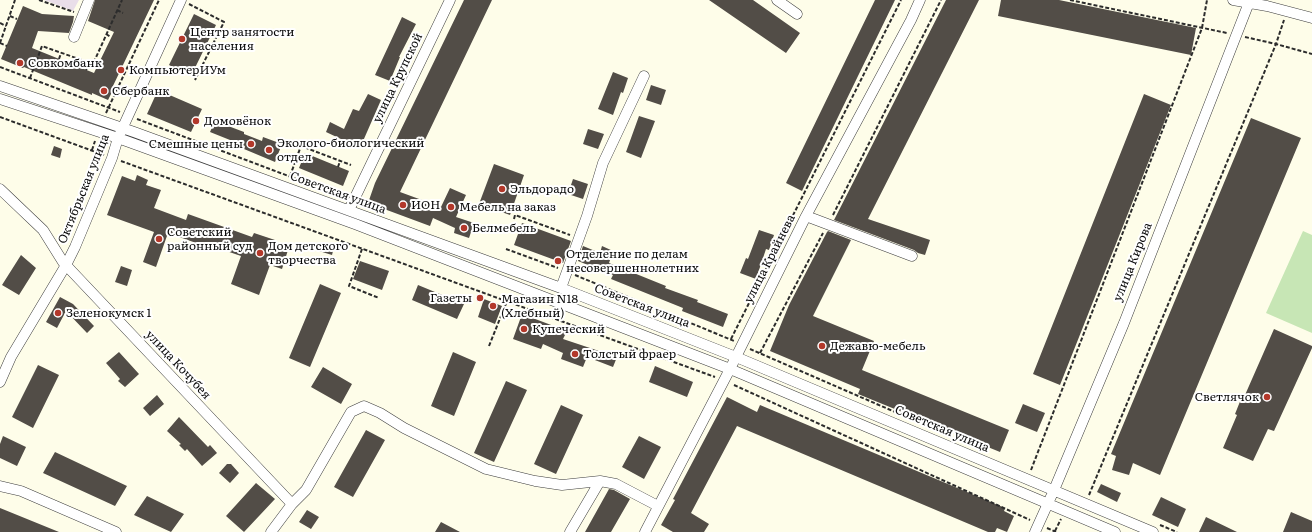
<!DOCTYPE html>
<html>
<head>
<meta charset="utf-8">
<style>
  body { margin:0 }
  canvas { display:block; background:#fefde9 }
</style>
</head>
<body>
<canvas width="1312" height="532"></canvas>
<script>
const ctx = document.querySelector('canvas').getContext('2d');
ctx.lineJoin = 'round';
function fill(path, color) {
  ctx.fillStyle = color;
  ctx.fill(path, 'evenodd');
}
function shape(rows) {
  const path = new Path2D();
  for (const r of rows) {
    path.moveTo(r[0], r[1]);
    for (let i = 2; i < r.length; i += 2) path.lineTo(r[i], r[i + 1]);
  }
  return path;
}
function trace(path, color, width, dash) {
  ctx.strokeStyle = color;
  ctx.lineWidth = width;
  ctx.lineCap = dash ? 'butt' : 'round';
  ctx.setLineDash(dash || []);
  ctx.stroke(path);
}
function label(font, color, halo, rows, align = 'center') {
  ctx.font = font + ' Literata,serif';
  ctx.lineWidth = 4;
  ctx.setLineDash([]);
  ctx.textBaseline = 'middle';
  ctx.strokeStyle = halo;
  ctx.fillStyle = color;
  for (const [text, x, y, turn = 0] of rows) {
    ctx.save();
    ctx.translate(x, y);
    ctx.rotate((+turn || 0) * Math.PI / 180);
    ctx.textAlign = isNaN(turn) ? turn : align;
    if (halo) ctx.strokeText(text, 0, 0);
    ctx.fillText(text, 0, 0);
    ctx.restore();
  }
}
fill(shape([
  [44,0,79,0,73,11]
]), '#e9dee9');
fill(shape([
  [1303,231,1312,235,1312,333,1266,313]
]), '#c7e6b5');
fill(shape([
  [95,0,154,0,112,88,114,88,108,100,92,93,92,95,24,67,23,68,1,59,23,6,42,14,74,16,73,22,69,33,38,31,32,48,94,73,114,32,88,21],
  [464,0,492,0,400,192,441,207,450,188,466,195,456,217,474,223,469,238,454,233,455,228,433,218,430,226,368,203,375,183],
  [709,0,753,0,800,33,786,53],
  [875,0,895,0,802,191,786,183],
  [946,0,979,0,868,219,930,240,925,255,918,253,914,250,834,220],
  [1001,0,1059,0,1196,28,1191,55,998,16],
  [194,14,216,25,191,76,169,65],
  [402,17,416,24,399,57,400,57,390,81,375,75],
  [613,72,628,78,623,93,621,92,613,115,598,109],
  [651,85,666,90,661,105,646,100],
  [158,90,202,109,191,132,147,114],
  [368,94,381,100,360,148,326,132,330,122,344,129,353,109,359,111],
  [1144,94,1171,105,1060,385,1033,374],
  [639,116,655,121,641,158,626,152],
  [1251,118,1301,138,1160,475,1133,463,1129,475,1112,470,1116,456,1111,454],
  [215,121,244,132,244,134,262,141,263,137,282,144,275,162,244,149,245,146,210,132],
  [588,129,604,134,598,149,583,144],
  [54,146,62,149,60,158,51,155],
  [305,153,349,171,343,186,299,168],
  [494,164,524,175,510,215,479,204],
  [137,175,148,180,146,185,161,190,154,208,186,220,188,214,252,237,254,233,275,240,273,245,288,250,282,269,270,265,259,295,231,284,241,256,200,242,199,244,168,233,156,267,143,262,154,232,107,215,122,176,135,181],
  [573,179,588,184,583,199,568,194],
  [522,223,571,241,563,263,514,245],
  [759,230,774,235,769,250,766,249,756,279,740,273,746,258,748,259],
  [828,231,851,240,813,316,874,341,862,370,1009,430,1000,452,858,394,860,389,770,351,789,305,827,232],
  [321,243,334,247,332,255,319,251],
  [583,246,600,253,602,246,613,251,609,263,666,286,665,288,698,300,697,302,728,314,723,327,682,311,683,308,611,279,613,275,578,261],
  [21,255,36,268,19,295,2,285],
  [360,261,389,271,382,290,353,279],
  [121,266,132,270,127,286,115,282],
  [320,284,341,293,310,367,289,358],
  [418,285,464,304,457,319,412,300],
  [60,297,73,304,94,326,87,333,66,311,57,328,46,322],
  [484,299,502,306,495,324,478,317],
  [522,314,567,331,563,339,617,357,613,367,587,357,583,367,561,359,563,353,543,344,541,349,513,339],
  [1274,329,1312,346,1312,348,1274,431,1268,429,1253,461,1223,448,1237,415,1235,414,1243,394,1245,395],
  [119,352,139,374,125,387,118,381,120,379,106,363],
  [453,352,476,362,454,416,431,406],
  [38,365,59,375,33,428,12,417],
  [655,366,693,382,687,397,649,382],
  [323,367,352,384,341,404,311,387],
  [506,381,527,390,494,462,474,453],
  [157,395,164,404,150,416,143,408],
  [727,397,757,412,760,405,1005,508,1004,511,1014,516,1007,532,997,528,995,532,988,532,737,426,691,513,709,524,704,532,673,532,661,525,675,500,673,499],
  [1023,404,1045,413,1037,432,1015,423],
  [561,405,583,415,556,474,534,464],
  [179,417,208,447,210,445,217,453,202,466,187,449,185,451,179,445,181,444,167,431],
  [366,430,385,440,353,497,334,487],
  [3,436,26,447,17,466,0,458,0,444],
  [639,436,661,447,644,479,622,467],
  [55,452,127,486,115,506,43,473],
  [227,464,231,464,239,473,230,483,219,473],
  [256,483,275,499,244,532,226,516],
  [1101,484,1121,493,1117,502,1097,492],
  [609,489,614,490,630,499,611,532,585,532],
  [147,496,184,514,171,532,134,515],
  [1161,497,1186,509,1178,527,1152,515],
  [0,508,59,532,0,532],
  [307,510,319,517,311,529,299,522],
  [1291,512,1312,521,1312,532,1283,532],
  [1206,517,1237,532,1199,532],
  [441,522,460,532,435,532]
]), '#524d47');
const minor = shape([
  [777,0,797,14],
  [1233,0,1267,6,1312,18],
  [74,37,89,0],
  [0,86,134,132,561,288,736,357,1153,532],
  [0,99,118,138,355,224,730,369,1115,532],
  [0,189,43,230,63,262,292,504],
  [349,210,450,0],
  [806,216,912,256],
  [561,288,587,216,603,163,644,76],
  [0,382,11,357,66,265,75,247,112,158,118,138,181,0],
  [0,486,21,491,116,532],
  [271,532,292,504,306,490,351,412,364,406,380,413,404,428,486,469,535,481,562,485,600,481],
  [570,532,600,481,616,484,658,506],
  [645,532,730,369,806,216,911,20,920,0],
  [1035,532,1054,490,1124,323,1250,0]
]);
trace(minor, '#3d3d3d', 11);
trace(shape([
  [39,0,74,12],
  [1070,0,1227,33],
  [189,4,224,22,195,80],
  [117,10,123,13],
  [10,16,17,19],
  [0,23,6,26],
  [106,34,111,37],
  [1245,37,1276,44,1312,54],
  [0,43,15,0],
  [0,43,7,46],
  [59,59,61,53],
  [0,67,120,112],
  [86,70,89,63],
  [30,78,42,46,93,64,122,0],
  [106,113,159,0],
  [0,117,104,155],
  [137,119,339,195],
  [92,150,95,141],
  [121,161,715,377],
  [338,167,340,161],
  [290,176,301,146,351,165],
  [833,215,941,0],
  [514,219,515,215,570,235],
  [362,249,349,286,379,298],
  [506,249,558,268],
  [575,275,734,341],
  [731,339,901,0],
  [489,346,507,301],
  [750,349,902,415],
  [760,353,823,233],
  [734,385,1030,520],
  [1031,470,1202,28,1207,0],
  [1089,495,1276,44,1284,20],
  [1160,525,1177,532],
  [1047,528,1056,532],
  [1055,531,1061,519]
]), '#2c2c2c', 2, [4, 2]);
trace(minor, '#fff', 10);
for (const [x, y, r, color] of [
  [182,39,4,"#b3382a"],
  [20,63,4,"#b3382a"],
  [121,70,4,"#b3382a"],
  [104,91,4,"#b3382a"],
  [196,121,4,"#b3382a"],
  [251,144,4,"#b3382a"],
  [269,150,4,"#b3382a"],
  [502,189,4,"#b3382a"],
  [403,205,4,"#b3382a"],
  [451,207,4,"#b3382a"],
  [464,228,4,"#b3382a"],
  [159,239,4,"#b3382a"],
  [260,253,4,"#b3382a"],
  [558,261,4,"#b3382a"],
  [480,298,4,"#b3382a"],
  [493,306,4,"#b3382a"],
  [58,313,4,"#b3382a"],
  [524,329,4,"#b3382a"],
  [822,346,4,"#b3382a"],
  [575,354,4,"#b3382a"],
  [1267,397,4,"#b3382a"]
]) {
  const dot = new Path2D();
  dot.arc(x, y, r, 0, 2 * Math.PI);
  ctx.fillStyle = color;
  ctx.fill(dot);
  trace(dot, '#fff', 1.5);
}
label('12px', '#0a0a0a', '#fff', [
  ["Центр занятости",190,32],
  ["населения",190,46],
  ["Совкомбанк",28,63],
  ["КомпьютерИУм",129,70],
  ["Сбербанк",112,91],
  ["Домовёнок",204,121],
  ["Эколого-биологический",277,143],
  ["отдел",277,157],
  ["Смешные цены",243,144,"right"],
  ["Эльдорадо",510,189],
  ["ИОН",411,205],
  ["Мебель на заказ",459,207],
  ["Белмебель",472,228],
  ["Советский",167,232],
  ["районный суд",167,246],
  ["Дом детского",268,246],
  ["творчества",268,260],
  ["Отделение по делам",566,254],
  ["несовершеннолетних",566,268],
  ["Газеты",472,298,"right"],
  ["Магазин N18",501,299],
  ["(Хлебный)",501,313],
  ["Зеленокумск 1",66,313],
  ["Купеческий",532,329],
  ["Дежавю-мебель",830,346],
  ["Толстый фраер",583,354],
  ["Светлячок",1259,397,"right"]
], 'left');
label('12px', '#0a0a0a', '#fff', [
  ["улица Крупской",398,78,-64],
  ["Октябрьская улица",84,189,-68],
  ["Советская улица",338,193,20],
  ["улица Крайнева",770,259,-63],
  ["улица Кирова",1133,262,-68],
  ["Советская улица",642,306,21],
  ["улица Кочубея",178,365,47],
  ["Советская улица",942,429,23]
]);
</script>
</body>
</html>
